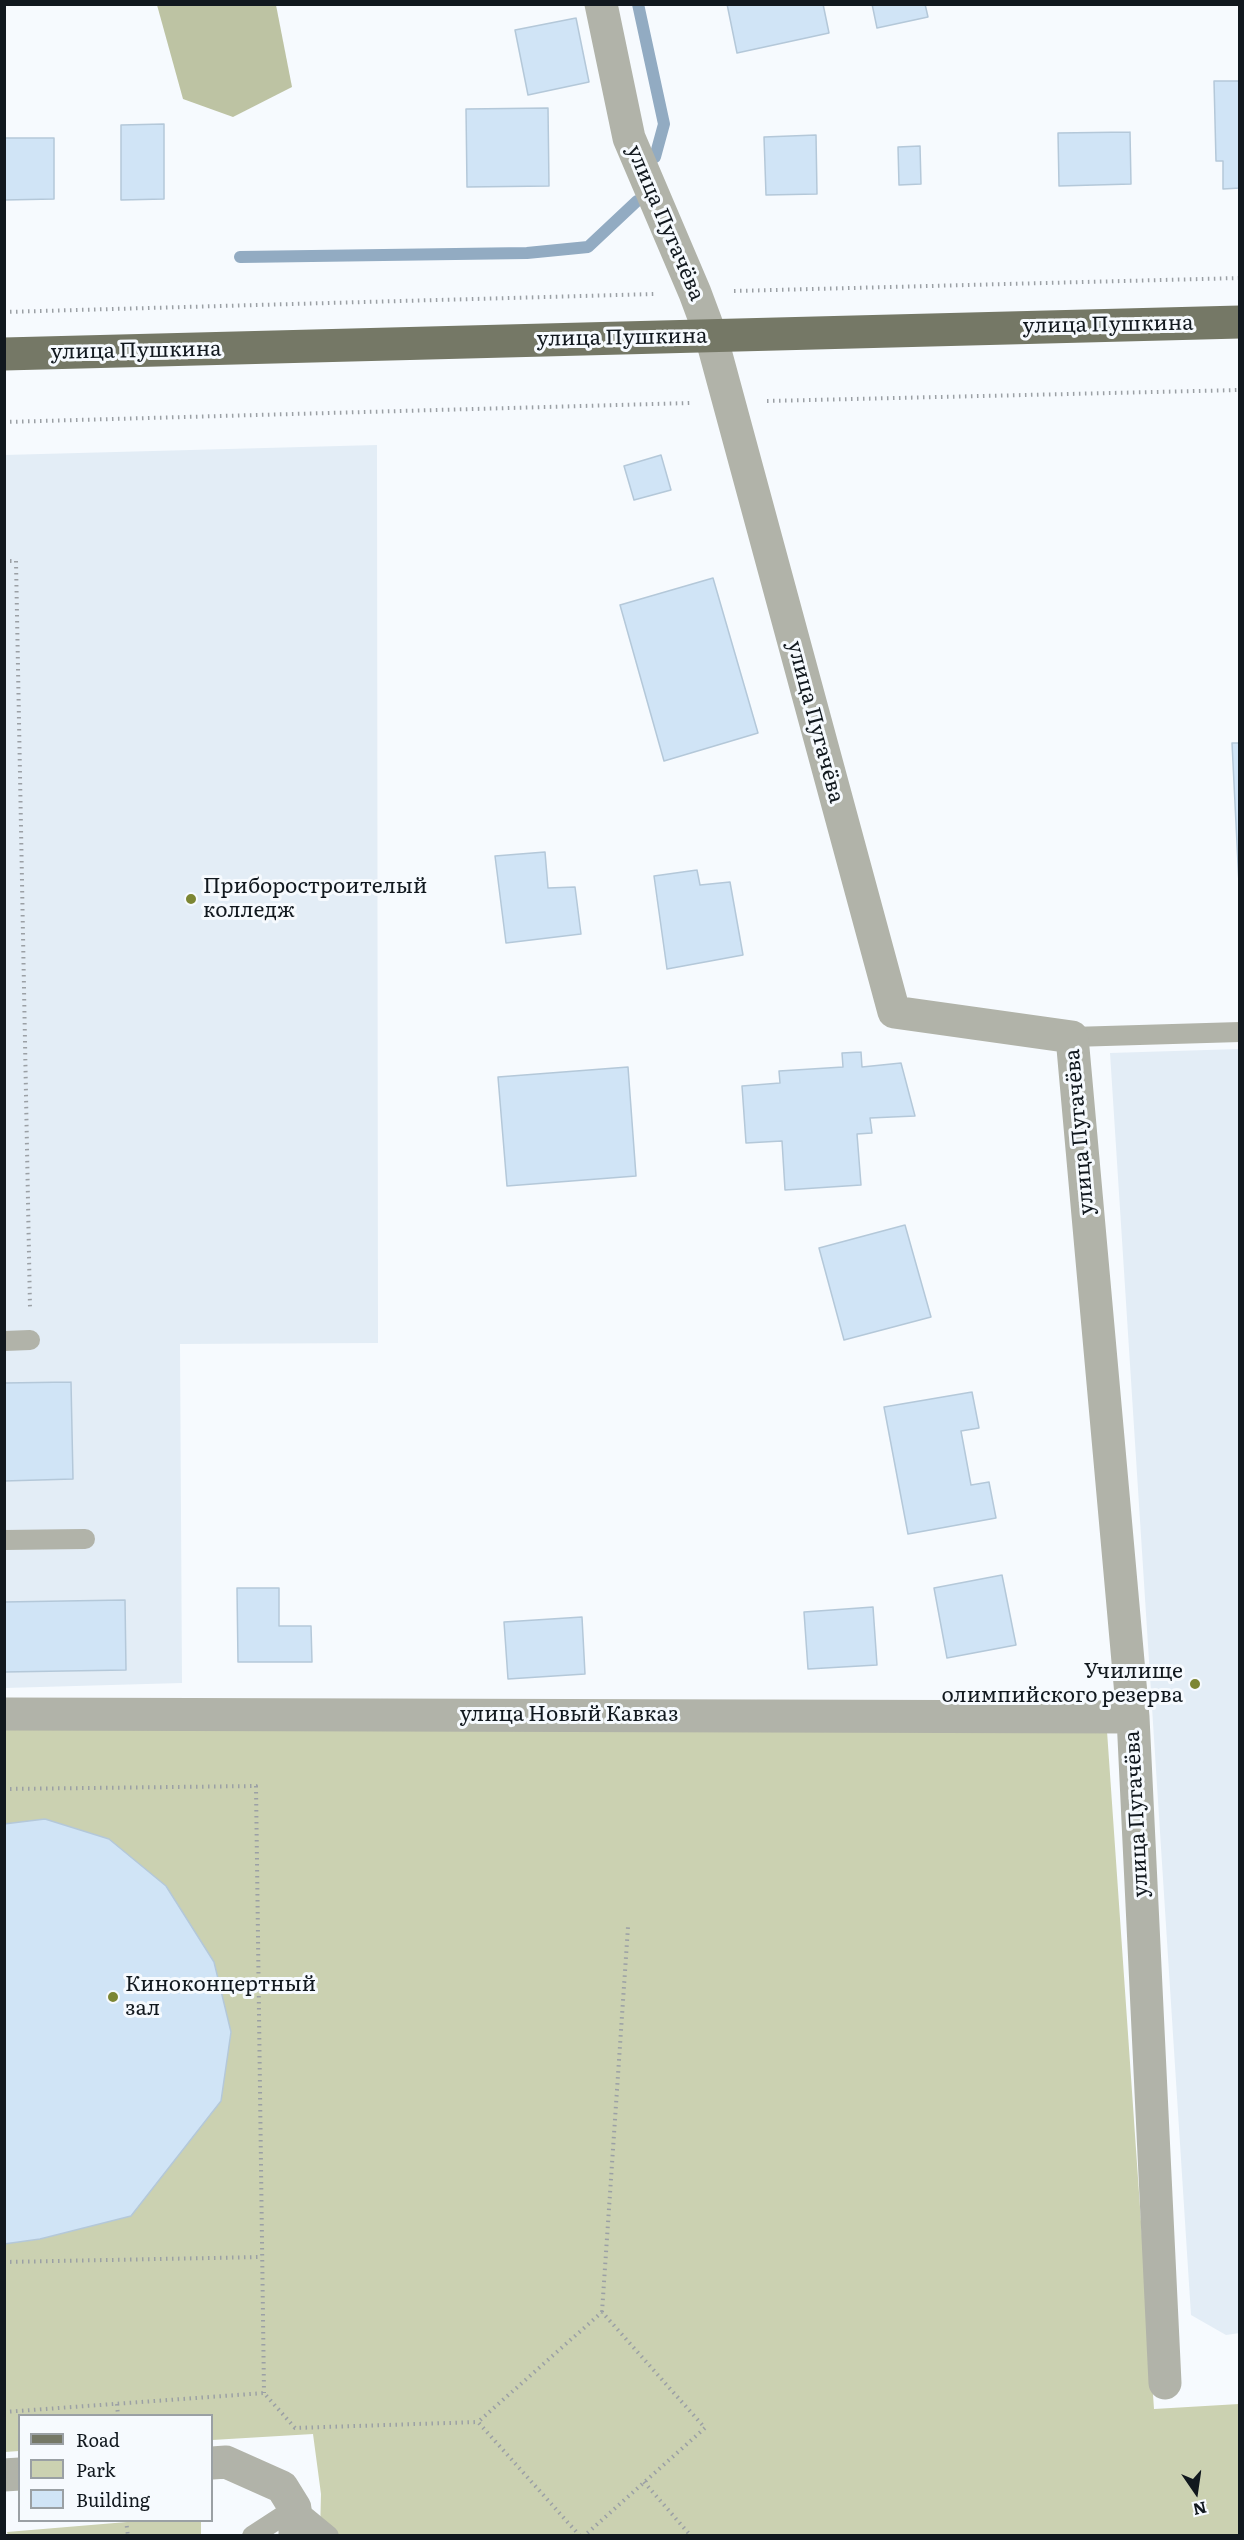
<!DOCTYPE html>
<html>
<head>
<meta charset="utf-8">
<style>
  body { margin:0 }
  #map { position:relative; width:1244px; height:2540px; overflow:hidden; background:#f6fafe; font-family:Literata,serif }
  canvas { display:block }
  .frame { position:absolute; inset:0; border:6px solid #11181e; pointer-events:none }
  .legend { position:absolute; left:18px; top:2414px; width:195px; height:108px; box-sizing:border-box; background:#f6fafe; border:2px solid #9aa0a4; margin:0; padding:8px 10px; list-style:none; font-size:18px; color:#11181e }
  .legend li { display:flex; align-items:center; gap:12px; height:30px }
  .legend b { width:30px; border:2px solid #9aa0a4 }
  .north { position:absolute; left:1166px; top:2462px; width:60px; height:60px; -webkit-text-stroke:4px #f6fafe; paint-order:stroke; rotate:167deg; font-size:16px; font-weight:700; line-height:24px; text-align:center; color:#11181e }
  .north::after { content:''; display:block; margin:auto; width:21px; height:27px; background:#11181e; clip-path:polygon(50% 0,100% 100%,50% 72%,0 100%) }
</style>
</head>
<body>
<div id="map">
<canvas width="1244" height="2540"></canvas>
<div class="frame"></div>
<ul class="legend">
<li><b style="height:8px;background:#757866"></b>Road</li>
<li><b style="height:16px;background:#cbd1b1"></b>Park</li>
<li><b style="height:16px;background:#d0e4f6"></b>Building</li>
</ul>
<div class="north">N</div>
</div>
<script>
const ctx = document.querySelector('canvas').getContext('2d');
ctx.lineJoin = 'round';
function fill(path, color) {
  ctx.fillStyle = color;
  ctx.fill(path, 'evenodd');
}
function shape(rows) {
  const path = new Path2D();
  for (const r of rows) {
    path.moveTo(r[0], r[1]);
    for (let i = 2; i < r.length; i += 2) path.lineTo(r[i], r[i + 1]);
  }
  return path;
}
function trace(path, color, width, dash) {
  ctx.strokeStyle = color;
  ctx.lineWidth = width;
  ctx.lineCap = dash ? 'butt' : 'round';
  ctx.setLineDash(dash || []);
  ctx.stroke(path);
}
function label(font, color, halo, rows, align = 'center') {
  ctx.font = font + ' Literata,serif';
  ctx.lineWidth = 6;
  ctx.setLineDash([]);
  ctx.textBaseline = 'middle';
  ctx.strokeStyle = halo;
  ctx.fillStyle = color;
  for (const [text, x, y, turn = 0] of rows) {
    ctx.save();
    ctx.translate(x, y);
    ctx.rotate((+turn || 0) * Math.PI / 180);
    ctx.textAlign = isNaN(turn) ? turn : align;
    if (halo) ctx.strokeText(text, 0, 0);
    ctx.fillText(text, 0, 0);
    ctx.restore();
  }
}
fill(shape([
  [377,445,378,1343,180,1344,182,1683,5,1688,4,455],
  [1239,1049,1240,2333,1226,2335,1191,2315,1110,1053]
]), '#e3edf6');
fill(shape([
  [5,1720,1107,1731,1154,2409,1239,2404,1239,2535,320,2535,321,2494,313,2434,212,2440,212,2416,20,2416,19,2451,5,2452],
  [151,2520,201,2521,201,2535,8,2535,7,2532]
]), '#cbd1b1');
fill(shape([
  [157,5,276,5,292,87,233,117,183,99]
]), '#bdc3a3');
trace(shape([
  [638,4,664,124,655,157],
  [240,257,527,253,588,247,637,201]
]), '#92abc2', 12);
const building = shape([
  [727,4,823,4,829,33,737,53,727,4],
  [872,4,925,4,928,17,877,28,872,4],
  [576,18,589,82,528,95,515,30,576,18],
  [1214,81,1240,81,1240,188,1223,189,1223,161,1216,161,1214,81],
  [548,108,549,186,467,187,466,109,548,108],
  [164,124,164,199,121,200,121,125,164,124],
  [1130,132,1131,184,1059,186,1058,133,1130,132],
  [816,135,817,194,766,195,764,137,816,135],
  [4,138,54,138,54,199,4,200,4,138],
  [920,146,921,184,899,185,898,147,920,146],
  [661,455,671,490,634,500,624,466,661,455],
  [713,578,758,733,664,761,620,605,713,578],
  [1232,743,1240,743,1240,904,1232,743],
  [545,852,548,888,575,887,581,934,506,943,495,856,545,852],
  [697,870,700,885,730,882,743,955,667,969,654,876,697,870],
  [861,1052,862,1067,901,1063,915,1116,870,1118,872,1133,857,1134,861,1185,785,1190,782,1141,746,1143,742,1086,780,1083,779,1071,843,1067,842,1053,861,1052],
  [628,1067,636,1176,507,1186,498,1077,628,1067],
  [905,1225,931,1317,844,1340,819,1248,905,1225],
  [71,1382,73,1479,4,1481,4,1383,71,1382],
  [972,1392,979,1428,961,1431,971,1485,989,1482,996,1518,908,1534,884,1407,972,1392],
  [1002,1575,1016,1645,947,1658,934,1588,1002,1575],
  [237,1588,279,1588,279,1626,311,1626,312,1662,238,1662,237,1588],
  [125,1600,126,1670,4,1672,4,1602,125,1600],
  [873,1607,877,1665,808,1669,804,1612,873,1607],
  [582,1617,585,1674,508,1679,504,1622,582,1617],
  [45,1819,109,1839,166,1886,214,1962,231,2032,221,2101,131,2216,40,2239,4,2244,4,1824,45,1819]
]);
fill(building, '#d0e4f6');
trace(building, '#b4c8d9', 1.5);
trace(shape([
  [734,291,1240,278],
  [4,312,654,294],
  [767,401,1240,390],
  [4,422,690,403],
  [4,561,16,561,30,1308],
  [4,1789,256,1786,264,2393],
  [4,2262,262,2257],
  [602,2312,628,1927],
  [117,2404,118,2416],
  [4,2412,264,2393,295,2428,478,2422],
  [644,2482,691,2536],
  [126,2520,128,2536],
  [580,2536,478,2422,602,2312,705,2428,584,2536]
]), '#9ba0a5', 4, [1.5, 4.5]);
trace(shape([
  [1072,1037,1240,1032],
  [4,1341,30,1340],
  [4,1540,85,1539],
  [252,2536,295,2508,329,2536]
]), '#b1b3a9', 20);
trace(shape([
  [601,4,629,138,695,293,711,336,894,1012,1072,1037,1133,1717,1165,2383],
  [4,1714,1133,1717],
  [212,2463,226,2462,282,2487,295,2508,295,2536],
  [4,2475,20,2474]
]), '#b1b3a9', 33);
trace(shape([
  [4,354,1240,322]
]), '#757866', 33);
for (const [x, y, r, color] of [
  [191,899,6,"#7c8633"],
  [1195,1684,6,"#7c8633"],
  [113,1997,6,"#7c8633"]
]) {
  const dot = new Path2D();
  dot.arc(x, y, r, 0, 2 * Math.PI);
  ctx.fillStyle = color;
  ctx.fill(dot);
  trace(dot, '#f6fafe', 2);
}
label('21px', '#11181e', '#f6fafe', [
  ["улица Пугачёва",665,223,67],
  ["улица Пушкина",1108,325,-1],
  ["улица Пушкина",622,338,-1],
  ["улица Пушкина",136,351,-1],
  ["улица Пугачёва",815,722,75],
  ["улица Пугачёва",1080,1132,-95],
  ["улица Новый Кавказ",569,1715],
  ["улица Пугачёва",1137,1814,-93]
]);
label('21px', '#11181e', '#f6fafe', [
  ["Приборостроителый",203,887],
  ["колледж",203,911],
  ["Училище",1183,1672,"right"],
  ["олимпийского резерва",1183,1696,"right"],
  ["Киноконцертный",125,1985],
  ["зал",125,2009]
], 'left');
</script>
</body>
</html>
